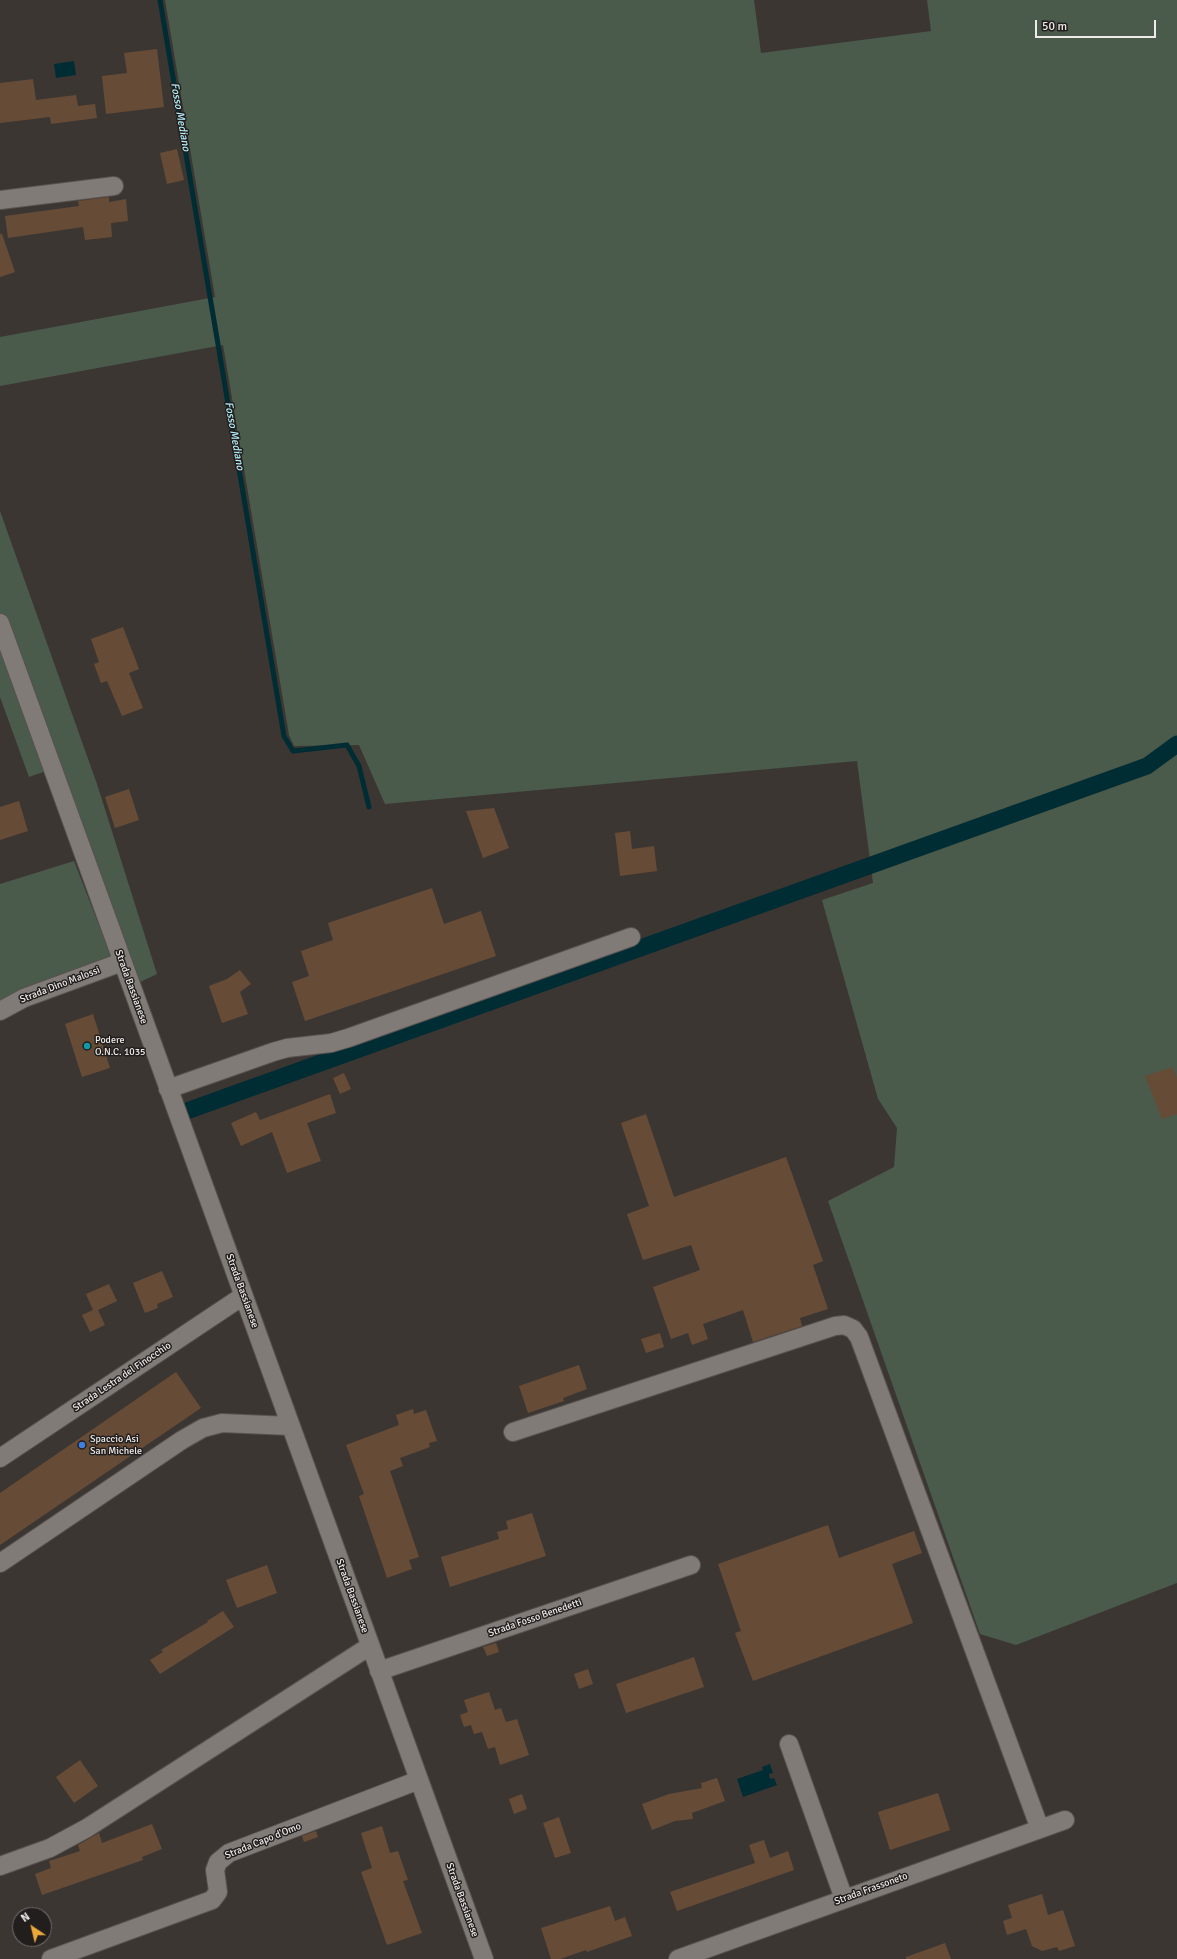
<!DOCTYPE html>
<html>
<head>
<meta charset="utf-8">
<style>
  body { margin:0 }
  #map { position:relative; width:1177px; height:1959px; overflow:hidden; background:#3c3633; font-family:Signika,sans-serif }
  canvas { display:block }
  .north { position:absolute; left:12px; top:1907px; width:40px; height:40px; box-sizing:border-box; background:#211e1d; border:1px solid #73706e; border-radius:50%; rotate:325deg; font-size:11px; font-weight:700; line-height:16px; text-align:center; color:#eeeae8 }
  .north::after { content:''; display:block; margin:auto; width:14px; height:18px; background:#eda83b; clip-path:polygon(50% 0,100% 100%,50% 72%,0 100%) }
  .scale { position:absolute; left:1035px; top:20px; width:121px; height:18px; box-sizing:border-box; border:2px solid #eeeae8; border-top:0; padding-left:5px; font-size:12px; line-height:14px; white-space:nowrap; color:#eeeae8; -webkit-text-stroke:3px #211e1d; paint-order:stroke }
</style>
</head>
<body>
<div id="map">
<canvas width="1177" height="1959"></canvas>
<div class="north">N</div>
<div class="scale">50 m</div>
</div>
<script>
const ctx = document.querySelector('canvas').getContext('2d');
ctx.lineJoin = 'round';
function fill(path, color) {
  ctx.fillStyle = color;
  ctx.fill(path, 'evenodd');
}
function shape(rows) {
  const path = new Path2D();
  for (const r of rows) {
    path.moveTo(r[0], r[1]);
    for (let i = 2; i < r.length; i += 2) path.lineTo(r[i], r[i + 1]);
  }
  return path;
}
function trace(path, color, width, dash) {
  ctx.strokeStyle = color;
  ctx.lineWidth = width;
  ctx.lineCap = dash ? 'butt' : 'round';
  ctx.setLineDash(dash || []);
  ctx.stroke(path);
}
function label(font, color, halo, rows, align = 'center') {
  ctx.font = font + ' Signika,sans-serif';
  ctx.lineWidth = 3;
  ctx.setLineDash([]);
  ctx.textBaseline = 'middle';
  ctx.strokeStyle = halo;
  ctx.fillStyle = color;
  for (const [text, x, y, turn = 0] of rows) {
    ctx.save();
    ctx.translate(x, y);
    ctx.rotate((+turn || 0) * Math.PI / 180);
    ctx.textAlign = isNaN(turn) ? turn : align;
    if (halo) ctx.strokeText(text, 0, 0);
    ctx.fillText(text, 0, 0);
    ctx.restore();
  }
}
fill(shape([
  [165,0,754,0,761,53,931,31,927,0,1177,0,1177,1583,1016,1645,980,1634,828,1201,894,1167,897,1128,878,1099,822,900,873,883,857,761,385,804,359,745,294,746,289,735,223,345,0,386,0,337,215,297],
  [0,511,97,784,157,974,136,984,58,767,29,777,0,697],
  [74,861,111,956,0,1002,0,884]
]), '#4a5a4b');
fill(shape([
  [74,61,76,75,56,78,54,64],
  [770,1764,773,1773,769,1774,770,1779,774,1778,777,1785,743,1797,737,1779,763,1770,762,1767]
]), '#002d34');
trace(shape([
  [160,0,284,736,293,751,347,745,359,766,369,807]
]), '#002d34', 5);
trace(shape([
  [184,1112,1147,766,1177,744]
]), '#002d34', 17);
fill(shape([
  [157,49,164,107,106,114,102,76,127,73,124,53],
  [33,79,36,100,76,95,78,106,95,104,97,118,51,124,50,117,0,123,0,83],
  [177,149,184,180,167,184,160,153],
  [109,197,109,202,126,199,128,221,111,223,112,237,85,240,83,227,8,238,5,216,79,206,78,201],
  [0,234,2,234,15,272,0,277],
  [123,627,139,669,129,673,143,708,122,716,107,681,101,683,94,664,99,662,91,639],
  [129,789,139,820,115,828,105,797],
  [19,801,28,831,0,840,0,807],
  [494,808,509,848,483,858,466,811],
  [630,831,632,849,654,846,657,871,620,876,615,833],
  [432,888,444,924,481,911,496,956,305,1021,292,982,309,976,301,951,333,940,328,923],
  [240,970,251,984,240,992,248,1014,222,1023,209,986,227,979],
  [93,1014,110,1068,82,1077,65,1024],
  [1173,1067,1177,1078,1177,1114,1162,1119,1145,1076],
  [344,1073,351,1089,340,1094,333,1078],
  [330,1094,336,1113,307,1123,321,1161,287,1173,272,1132,241,1146,231,1123,256,1112,260,1120],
  [646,1114,674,1197,786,1157,823,1261,813,1265,828,1309,800,1318,802,1326,753,1342,743,1310,703,1324,708,1339,692,1345,688,1333,671,1339,653,1287,700,1270,691,1245,643,1260,627,1214,649,1206,621,1123],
  [162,1271,173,1297,157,1304,158,1308,145,1313,133,1283],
  [109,1284,117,1301,98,1310,105,1325,90,1332,82,1315,93,1310,86,1294],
  [660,1333,664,1347,646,1353,641,1339],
  [579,1365,587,1389,563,1398,564,1401,528,1413,519,1386],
  [176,1372,201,1408,0,1545,0,1493],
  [413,1409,414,1414,426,1410,437,1441,429,1443,430,1447,400,1458,403,1466,390,1471,419,1557,409,1560,412,1569,387,1578,359,1496,364,1494,346,1445,399,1425,396,1415],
  [532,1513,546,1556,450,1587,441,1557,499,1539,497,1532,508,1529,506,1521],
  [828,1525,839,1558,914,1531,922,1553,892,1564,913,1623,753,1681,735,1633,741,1631,718,1564],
  [267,1565,277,1593,237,1608,226,1580],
  [223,1611,234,1627,160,1674,150,1660,163,1652,161,1650,208,1622,207,1621],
  [496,1643,499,1652,487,1656,483,1647],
  [694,1657,704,1687,626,1713,616,1684],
  [588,1669,593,1684,579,1689,574,1674],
  [489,1692,495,1710,501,1708,506,1722,517,1719,529,1755,500,1765,495,1747,488,1749,482,1732,474,1734,471,1725,464,1727,460,1715,468,1712,464,1700],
  [80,1760,98,1786,74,1803,56,1777],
  [717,1778,725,1801,692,1813,693,1819,675,1821,652,1830,642,1804,669,1794,702,1788,701,1783],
  [938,1793,950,1830,890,1850,878,1812],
  [522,1794,527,1809,514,1814,509,1799],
  [559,1817,571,1853,555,1858,543,1823],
  [152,1824,162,1849,142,1857,143,1860,42,1895,35,1874,51,1868,49,1861,80,1851,78,1845,99,1833,102,1843],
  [382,1826,390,1853,398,1851,408,1880,403,1881,422,1933,387,1945,361,1872,372,1868,361,1833],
  [316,1831,318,1837,304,1842,302,1836],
  [764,1840,770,1858,788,1851,794,1870,677,1911,670,1892,755,1863,749,1845],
  [1042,1894,1048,1915,1063,1910,1075,1946,1059,1951,1057,1947,1042,1951,1032,1946,1026,1929,1007,1935,1003,1921,1012,1918,1008,1905],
  [610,1906,615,1921,625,1917,632,1936,587,1952,586,1950,560,1959,551,1959,541,1928],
  [945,1943,951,1959,906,1959,906,1957]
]), '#664c37');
const minor = shape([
  [0,200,114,186],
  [0,623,484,1959],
  [0,1011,24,998,122,962],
  [168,1089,273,1052,287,1048,331,1043,348,1038,631,937],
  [513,1432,835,1326,844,1325,853,1329,859,1337,1040,1829],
  [0,1458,243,1296],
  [0,1563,182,1440,203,1428,222,1423,290,1426],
  [379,1671,691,1565],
  [789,1744,844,1899],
  [0,1866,50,1848,87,1828,370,1646],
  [51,1959,212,1900,218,1892,215,1870,218,1862,229,1853,419,1780],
  [678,1959,1065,1820]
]);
trace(minor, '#585250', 20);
trace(minor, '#817b77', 18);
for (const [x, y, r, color] of [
  [87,1046,4,"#0f9aa8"],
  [82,1445,4,"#3f7fe0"]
]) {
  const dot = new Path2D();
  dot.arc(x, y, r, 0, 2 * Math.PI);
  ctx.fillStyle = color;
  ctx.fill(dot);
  trace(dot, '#211e1d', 1.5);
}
label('10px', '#eeeae8', '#211e1d', [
  ["Strada Dino Malossi",60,985,-21],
  ["Strada Bassianese",131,987,70],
  ["Strada Bassianese",242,1291,70],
  ["Strada Lestra del Finocchio",122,1377,-34],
  ["Strada Bassianese",352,1596,70],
  ["Strada Fosso Benedetti",535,1618,-19],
  ["Strada Capo d'Omo",263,1841,-22],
  ["Strada Frassoneto",871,1889,-20],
  ["Strada Bassianese",462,1900,70]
]);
label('10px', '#eeeae8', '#211e1d', [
  ["Podere",95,1040],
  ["O.N.C. 1035",95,1052],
  ["Spaccio Asi",90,1439],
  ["San Michele",90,1451]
], 'left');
label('italic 11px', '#b4effa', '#211e1d', [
  ["Fosso Mediano",180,117,80],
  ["Fosso Mediano",234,436,80]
]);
</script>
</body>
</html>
